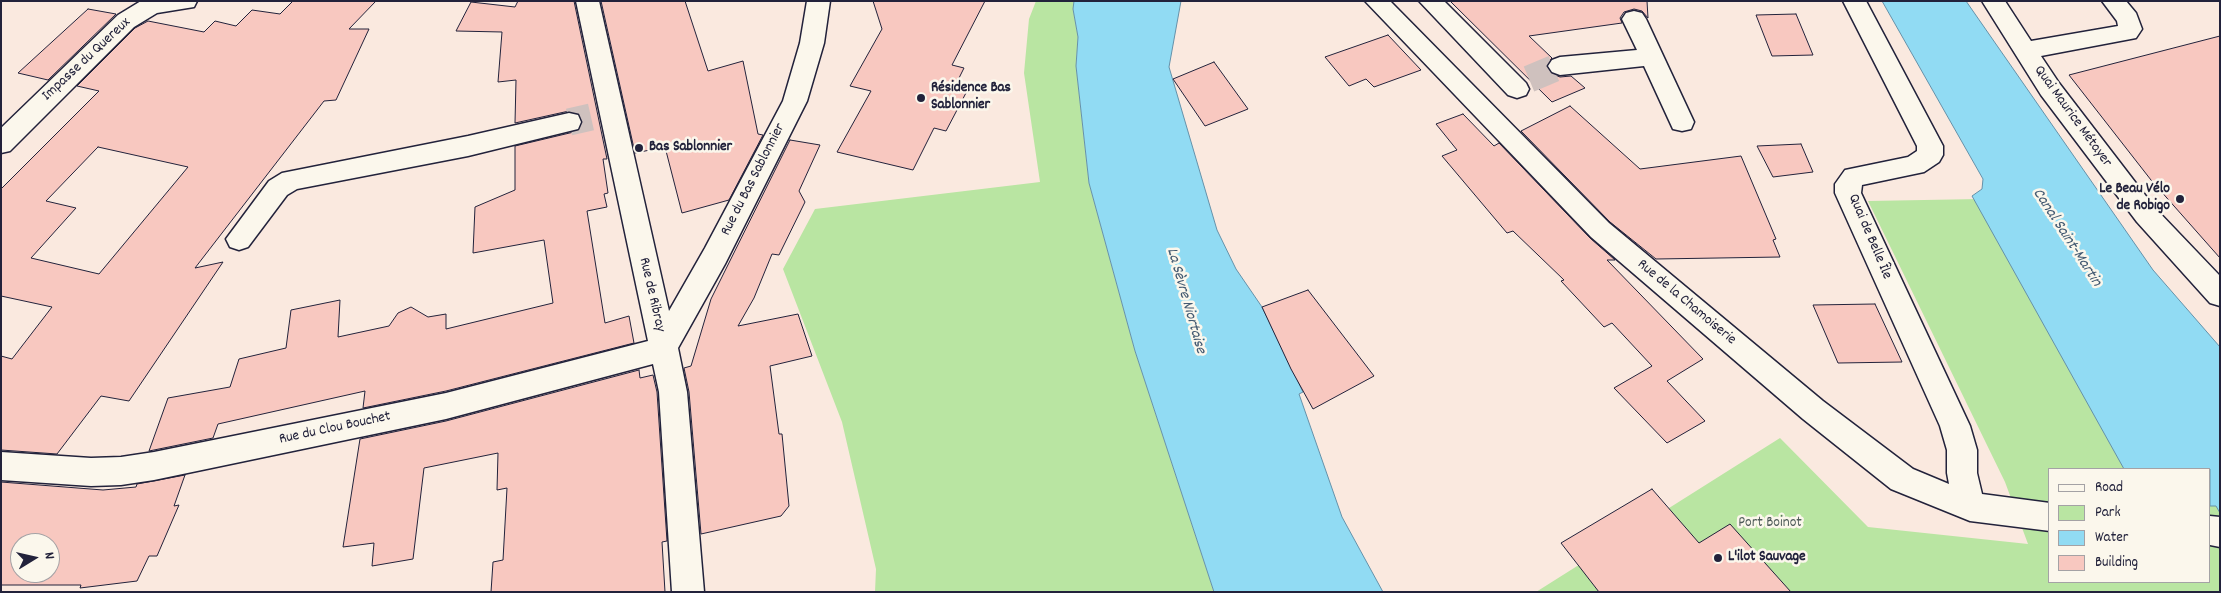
<!DOCTYPE html>
<html>
<head>
<meta charset="utf-8">
<style>
  body { margin:0 }
  #map { position:relative; width:2221px; height:593px; overflow:hidden; background:#fae9df; font-family:Dekko,sans-serif }
  canvas { display:block }
  .frame { position:absolute; inset:0; border:2px solid #22223b; pointer-events:none }
  .legend { position:absolute; left:2048px; top:468px; width:162px; height:115px; box-sizing:border-box; background:#fbf7ec; border:1px solid #a4a2a5; margin:0; padding:6px 9px; list-style:none; font-size:15px; color:#22223b }
  .legend li { display:flex; align-items:center; gap:10px; height:25px }
  .legend b { width:25px; border:1px solid #a4a2a5 }
  .north { position:absolute; left:10px; top:533px; width:50px; height:50px; box-sizing:border-box; background:#fbf7ec; border:1px solid #a4a2a5; border-radius:50%; rotate:81deg; font-size:14px; font-weight:700; line-height:20px; text-align:center; color:#22223b }
  .north::after { content:''; display:block; margin:auto; width:18px; height:22px; background:#22223b; clip-path:polygon(50% 0,100% 100%,50% 72%,0 100%) }
</style>
</head>
<body>
<div id="map">
<canvas width="2221" height="593"></canvas>
<div class="frame"></div>
<ul class="legend">
<li><b style="height:6px;background:#fbf7ec"></b>Road</li>
<li><b style="height:14px;background:#b9e5a2"></b>Park</li>
<li><b style="height:14px;background:#91dbf3"></b>Water</li>
<li><b style="height:14px;background:#f8c8c0"></b>Building</li>
</ul>
<div class="north">N</div>
</div>
<script>
const ctx = document.querySelector('canvas').getContext('2d');
ctx.lineJoin = 'round';
function fill(path, color) {
  ctx.fillStyle = color;
  ctx.fill(path, 'evenodd');
}
function shape(rows) {
  const path = new Path2D();
  for (const r of rows) {
    path.moveTo(r[0], r[1]);
    for (let i = 2; i < r.length; i += 2) path.lineTo(r[i], r[i + 1]);
  }
  return path;
}
function trace(path, color, width, dash) {
  ctx.strokeStyle = color;
  ctx.lineWidth = width;
  ctx.lineCap = dash ? 'butt' : 'round';
  ctx.setLineDash(dash || []);
  ctx.stroke(path);
}
function label(font, color, halo, rows, align = 'center') {
  ctx.font = font + ' Dekko,sans-serif';
  ctx.lineWidth = 5;
  ctx.setLineDash([]);
  ctx.textBaseline = 'middle';
  ctx.strokeStyle = halo;
  ctx.fillStyle = color;
  for (const [text, x, y, turn = 0] of rows) {
    ctx.save();
    ctx.translate(x, y);
    ctx.rotate((+turn || 0) * Math.PI / 180);
    ctx.textAlign = isNaN(turn) ? turn : align;
    if (halo) ctx.strokeText(text, 0, 0);
    ctx.fillText(text, 0, 0);
    ctx.restore();
  }
}
fill(shape([
  [1036,1,1074,1,1073,9,1078,37,1076,66,1089,183,1135,351,1214,592,875,592,876,569,842,422,783,269,815,209,1040,182,1024,73,1029,19],
  [1980,199,2129,469,2050,469,2050,582,2210,582,2210,505,2220,507,2220,592,1536,592,1780,438,1868,527,2028,544,2005,482,1868,201]
]), '#b9e5a2');
const water = shape([
  [1074,1,1181,1,1169,67,1217,230,1236,269,1262,307,1303,392,1299,394,1342,517,1383,592,1214,592,1135,351,1089,183,1076,66,1078,37,1073,9,1074,1],
  [1882,1,1966,1,2153,270,2220,347,2220,513,2216,506,2210,506,2210,469,2124,469,1972,196,1982,189,1983,179,1882,1]
]);
fill(water, '#91dbf3');
trace(water, '#6591a9', 1);
const building = shape([
  [293,1,376,1,349,29,369,29,336,100,324,101,195,268,223,262,129,401,101,396,57,454,1,450,1,356,12,359,52,307,1,296,1,189,99,91,77,86,135,28,148,21,204,32,215,21,236,26,252,10,280,14,293,1],
  [98,147,188,167,99,274,31,258,76,208,46,201,98,147],
  [518,1,574,1,607,159,603,159,608,193,604,194,607,207,587,211,605,323,629,316,634,343,446,391,363,408,365,391,218,424,213,438,149,451,168,398,230,387,239,359,286,348,291,310,340,300,338,337,389,326,398,313,411,307,428,317,446,314,446,329,553,303,544,240,473,253,475,207,515,190,515,146,578,131,583,123,578,113,569,111,515,123,516,80,498,82,502,32,456,31,471,2,515,7,518,1],
  [601,1,685,1,708,71,743,61,758,134,763,135,729,200,682,213,665,147,635,153,601,1],
  [873,1,985,1,952,65,964,68,954,88,967,91,946,131,934,128,913,170,837,152,871,91,850,86,882,29,873,1],
  [1450,1,1647,1,1648,18,1642,11,1634,9,1624,12,1620,18,1622,23,1529,36,1552,58,1546,65,1550,73,1560,77,1571,76,1585,88,1552,102,1450,1],
  [88,9,116,14,48,80,18,73,88,9],
  [1796,14,1813,55,1772,56,1756,15,1796,14],
  [1388,35,1421,70,1374,87,1366,79,1349,86,1325,57,1388,35],
  [2220,36,2220,258,2151,180,2069,75,2220,36],
  [1214,62,1248,109,1205,126,1173,79,1214,62],
  [1570,106,1640,169,1741,156,1776,239,1773,240,1780,257,1656,259,1610,222,1521,131,1570,106],
  [1463,114,1494,146,1499,143,1590,238,1615,260,1607,260,1703,359,1667,381,1705,421,1667,443,1614,388,1652,366,1612,323,1604,327,1561,281,1564,280,1513,231,1507,233,1442,156,1457,150,1436,124,1463,114],
  [790,140,820,145,799,191,805,202,779,255,772,254,754,298,738,326,798,314,812,356,770,366,779,434,782,434,789,506,781,516,701,534,689,392,684,368,691,366,711,299,790,140],
  [1801,144,1813,172,1773,177,1757,146,1801,144],
  [1308,290,1374,376,1313,409,1291,369,1262,307,1308,290],
  [1875,304,1902,362,1838,363,1813,305,1875,304],
  [639,370,640,378,653,375,657,392,667,541,662,542,665,592,491,592,493,562,503,560,507,488,497,490,498,453,424,468,413,559,372,566,374,543,343,547,360,439,446,421,639,370],
  [185,475,174,506,179,505,157,556,149,556,137,581,80,588,81,585,1,585,1,482,103,490,136,487,137,484,185,475],
  [20,543,50,543,50,573,20,573,20,543],
  [1652,489,1699,543,1730,524,1791,592,1599,592,1561,543,1652,489]
]);
fill(building, '#f8c8c0');
trace(building, '#22223b', 1);
trace(shape([
  [1529,79,1560,66],
  [569,122,591,117]
]), '#cfc1be', 27, [27, 14]);
const minor = shape([
  [141,1,197,1,194,7,157,13,134,27,10,151,1,153,1,128,118,15,141,1],
  [576,1,599,1,669,311,705,248,783,101,800,43,807,1,830,1,824,43,807,101,725,264,678,348,687,392,704,592,672,592,659,392,653,364,446,419,154,480,121,485,91,486,1,480,1,452,91,458,121,457,154,452,446,393,648,341,576,1],
  [1365,1,1390,1,1609,223,1823,401,1913,469,1949,484,1947,473,1947,450,1940,426,1835,193,1835,184,1845,170,1908,157,1917,151,1917,146,1843,1,1866,1,1943,146,1943,155,1939,162,1924,172,1862,185,1861,193,1970,426,1977,450,1977,473,1982,494,2050,503,2050,531,1970,521,1891,489,1803,419,1591,237,1365,1],
  [1419,1,1444,1,1526,83,1529,89,1526,95,1517,98,1508,95,1419,1],
  [1982,1,2005,1,2031,41,2118,26,2117,21,2102,1,2126,1,2136,13,2142,29,2136,38,2041,56,2059,83,2155,208,2220,276,2220,306,2210,303,2137,222,2041,95,1982,1],
  [1634,11,1642,13,1646,19,1694,122,1691,129,1682,131,1673,129,1644,66,1560,75,1552,72,1548,66,1552,60,1560,57,1637,50,1622,19,1626,13,1634,11],
  [569,113,578,115,581,122,578,129,468,156,297,189,287,195,248,247,239,250,230,247,226,239,269,181,282,173,468,136,569,113],
  [2210,516,2220,517,2220,547,2210,545,2210,516]
]);
trace(minor, '#22223b', 3);
fill(minor, '#fbf7ec');
for (const [x, y, r, color] of [
  [921,98,5,"#22223b"],
  [639,148,5,"#22223b"],
  [2180,199,5,"#22223b"],
  [1718,558,5,"#22223b"]
]) {
  const dot = new Path2D();
  dot.arc(x, y, r, 0, 2 * Math.PI);
  ctx.fillStyle = color;
  ctx.fill(dot);
  trace(dot, '#fbf7ec', 2);
}
label('15px', '#22223b', '#fbf7ec', [
  ["Impasse du Quereux",87,60,-43],
  ["Quai Maurice Métayer",2072,117,54],
  ["Rue du Bas Sablonnier",754,180,-63],
  ["Quai de Belle Île",1869,237,67],
  ["Rue de Ribray",651,295,77],
  ["Rue de la Chamoiserie",1686,303,40],
  ["Rue du Clou Bouchet",335,429,-12]
]);
label('bold 15px', '#22223b', '#fbf7ec', [
  ["Résidence Bas",931,89],
  ["Sablonnier",931,106],
  ["Bas Sablonnier",649,148],
  ["Le Beau Vélo",2170,190,"right"],
  ["de Robigo",2170,207,"right"],
  ["L'ilot Sauvage",1728,558]
], 'left');
label('15px', '#4f5c5a', '#fbf7ec', [
  ["Port Boinot",1770,524]
]);
label('italic 16px', '#435a72', '#fbf7ec', [
  ["Canal Saint-Martin",2066,238,57],
  ["La Sèvre Niortaise",1185,301,74]
]);
</script>
</body>
</html>
